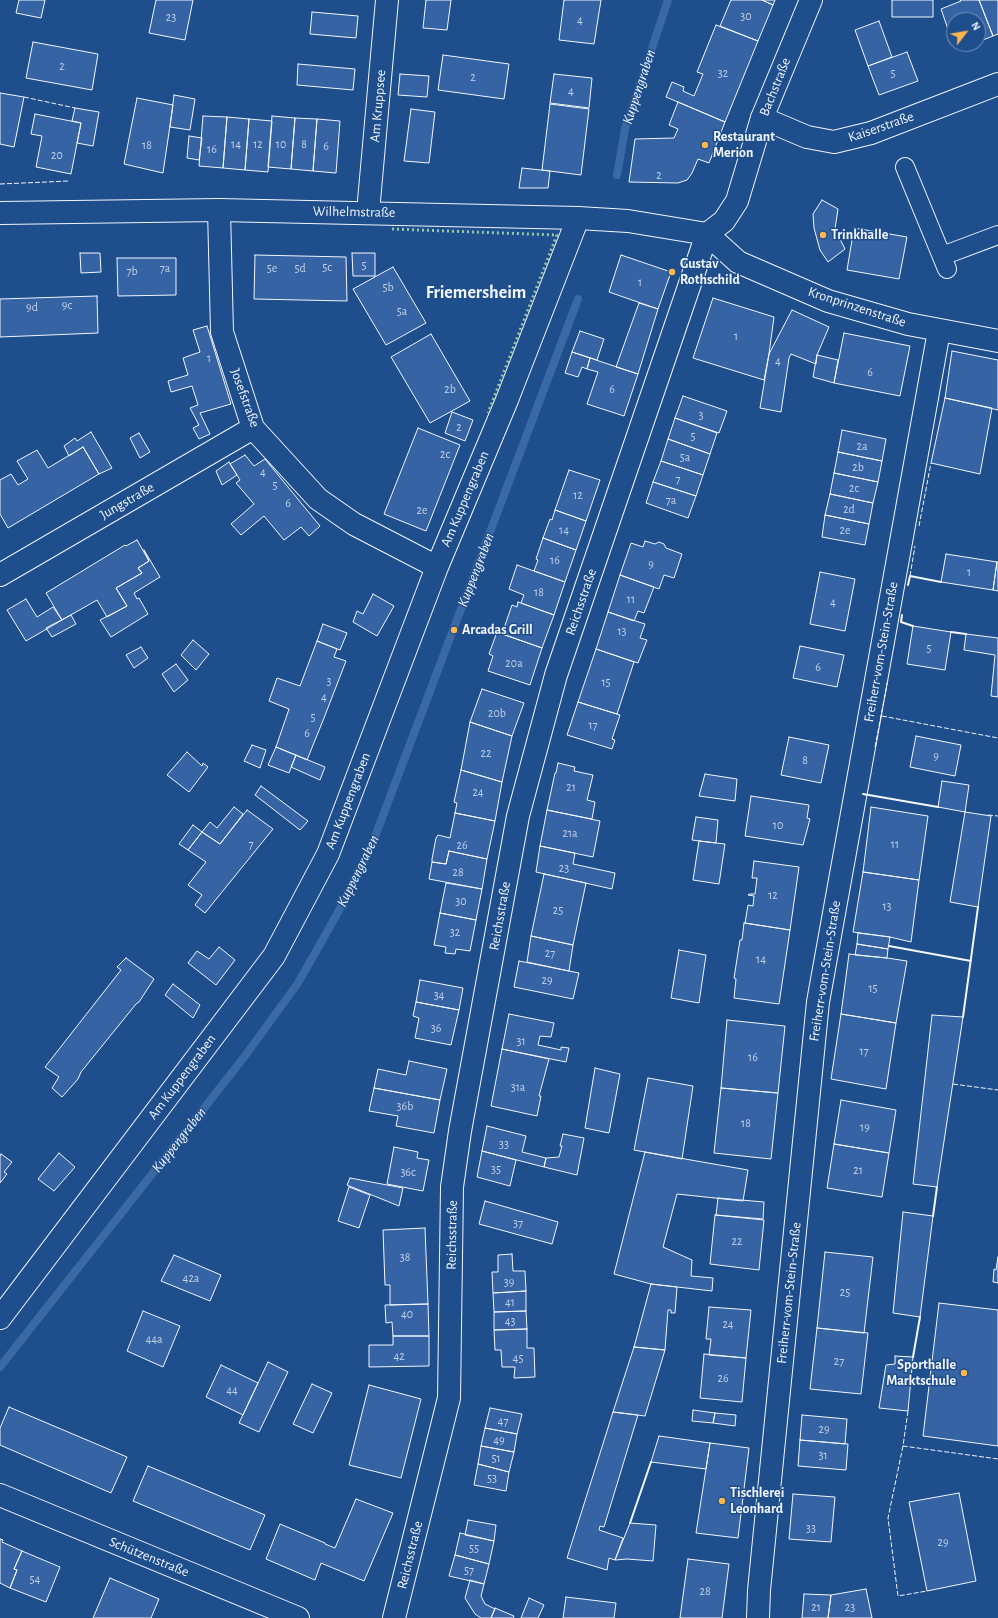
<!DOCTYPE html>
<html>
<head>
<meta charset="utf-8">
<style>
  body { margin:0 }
  #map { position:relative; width:998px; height:1618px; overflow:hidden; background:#1f4e8c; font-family:"Alegreya Sans",sans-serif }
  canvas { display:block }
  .north { position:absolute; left:946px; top:12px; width:40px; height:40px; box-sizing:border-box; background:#1f4e8c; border:1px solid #7391ba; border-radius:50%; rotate:59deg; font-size:11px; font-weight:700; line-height:16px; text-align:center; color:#f2f6ff }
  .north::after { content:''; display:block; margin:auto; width:14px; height:18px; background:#ffb74d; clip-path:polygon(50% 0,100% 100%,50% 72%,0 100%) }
</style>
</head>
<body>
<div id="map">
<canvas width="998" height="1618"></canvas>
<div class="north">N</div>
</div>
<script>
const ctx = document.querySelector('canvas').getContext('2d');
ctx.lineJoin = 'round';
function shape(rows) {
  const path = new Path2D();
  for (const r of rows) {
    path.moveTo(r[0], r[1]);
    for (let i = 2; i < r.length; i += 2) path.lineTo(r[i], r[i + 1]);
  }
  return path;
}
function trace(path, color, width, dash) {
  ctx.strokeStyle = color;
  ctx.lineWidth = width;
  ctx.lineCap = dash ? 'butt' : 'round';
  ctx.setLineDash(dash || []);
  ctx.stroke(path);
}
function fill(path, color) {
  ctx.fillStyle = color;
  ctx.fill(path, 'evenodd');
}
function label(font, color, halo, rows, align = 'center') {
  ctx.font = font + ' "Alegreya Sans",sans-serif';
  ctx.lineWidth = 3;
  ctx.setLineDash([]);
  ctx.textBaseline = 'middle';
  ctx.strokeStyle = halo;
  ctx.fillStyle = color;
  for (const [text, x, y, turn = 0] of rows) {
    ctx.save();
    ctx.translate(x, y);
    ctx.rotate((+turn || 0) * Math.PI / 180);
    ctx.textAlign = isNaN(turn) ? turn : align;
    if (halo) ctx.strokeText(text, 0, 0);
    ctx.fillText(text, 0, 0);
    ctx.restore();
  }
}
trace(shape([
  [617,175,625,129,668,0],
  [0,1367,245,1056,298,983,336,916,373,842,578,299]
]), '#3b69a3', 8);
const building = shape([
  [19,0,45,0,41,18,16,13,19,0],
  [156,0,193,0,185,40,149,33,156,0],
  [426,0,451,0,447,30,423,28,426,0],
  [564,0,601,0,594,44,559,40,564,0],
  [731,0,762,0,773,5,758,41,720,26,731,0],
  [762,0,775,0,773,5,762,0],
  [892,0,933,0,933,17,892,17,892,0],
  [960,0,979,0,993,36,978,42,978,20,954,20,954,42,951,35,950,35,941,9,961,1,960,0],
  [979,0,998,0,998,34,993,36,979,0],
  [312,12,358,16,356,38,310,34,312,12],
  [879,21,892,57,868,66,855,30,879,21],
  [716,25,758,41,725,122,666,97,672,82,684,87,683,91,694,96,703,74,697,72,716,25],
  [33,42,98,54,92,90,26,78,33,42],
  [955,44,968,44,957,48,955,44],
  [907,52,918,81,879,95,868,66,907,52],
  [443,55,509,64,504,99,438,90,443,55],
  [298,64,355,69,353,90,297,85,298,64],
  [400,74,429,76,427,97,398,95,400,74],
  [554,74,592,78,589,108,550,103,554,74],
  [0,93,24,97,14,147,0,144,0,93],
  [174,95,195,99,190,130,170,127,174,95],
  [137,98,173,105,163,173,124,164,137,98],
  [678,102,725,122,709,163,698,159,692,173,687,180,678,183,629,182,635,139,674,138,678,129,669,125,678,102],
  [550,104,589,109,581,175,542,170,550,104],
  [75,108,99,112,93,146,77,143,81,123,72,121,75,108],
  [411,109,435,112,429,163,404,161,411,109],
  [35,114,81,123,71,174,36,167,42,136,31,134,35,114],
  [203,116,227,117,223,168,199,166,203,116],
  [272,116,295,118,291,169,268,167,272,116],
  [227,117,249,119,245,170,223,168,227,117],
  [295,118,317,119,313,171,291,169,295,118],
  [249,119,272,121,268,172,245,170,249,119],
  [317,119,340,121,336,173,313,171,317,119],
  [189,136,202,138,199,160,187,158,189,136],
  [522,168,550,171,548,188,519,188,522,168],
  [822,200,838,209,835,229,845,249,828,262,820,250,814,228,813,214,822,200],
  [854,228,907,237,899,279,847,270,854,228],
  [80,253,100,253,101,272,81,273,80,253],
  [352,253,375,253,375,276,353,276,352,253],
  [255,255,346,257,347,301,254,299,255,255],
  [621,255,671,272,658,309,609,292,621,255],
  [117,258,176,258,176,295,118,296,117,258],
  [393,267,426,323,386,345,353,289,393,267],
  [97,296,98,333,0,337,0,299,97,296],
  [713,298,774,317,769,354,764,380,693,358,713,298],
  [639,303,658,309,638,374,616,367,639,303],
  [792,310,829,327,817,355,816,364,791,354,789,358,781,412,760,408,769,354,792,310],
  [207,326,231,404,200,413,210,434,199,439,193,428,199,425,190,408,198,405,192,386,171,392,168,381,188,375,183,358,200,352,193,330,207,326],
  [580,331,604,339,597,360,572,352,580,331],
  [844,333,910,346,900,396,834,383,844,333],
  [431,334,470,401,430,423,391,357,431,334],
  [952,351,998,360,998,410,945,398,952,351],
  [572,352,590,358,587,369,582,367,578,377,565,373,572,352],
  [817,355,838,360,834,383,813,377,817,355],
  [590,358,638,374,624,416,587,404,598,372,587,369,590,358],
  [683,396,727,411,719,433,675,418,683,396],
  [945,398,992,408,980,474,931,463,945,398],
  [452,412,473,420,465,441,445,433,452,412],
  [675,418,717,433,710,454,668,439,675,418],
  [418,428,460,445,426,531,384,514,418,428],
  [842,430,886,439,882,461,838,452,842,430],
  [91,432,112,468,99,474,83,447,69,456,64,446,75,438,77,441,91,432],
  [139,433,150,452,140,458,130,438,139,433],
  [668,439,710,454,703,475,661,461,668,439],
  [83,447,99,474,8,528,0,514,0,480,11,474,18,485,28,479,17,461,37,450,48,468,83,447],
  [838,452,882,461,878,482,834,473,838,452],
  [245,455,254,466,265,459,320,526,309,536,301,527,284,540,264,516,241,535,231,524,254,504,236,483,240,480,230,464,245,455],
  [661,461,703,475,696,496,653,482,661,461],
  [229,462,237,475,222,485,216,471,229,462],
  [569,470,600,480,586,521,555,510,569,470],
  [834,473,878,482,873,503,830,494,834,473],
  [653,482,696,496,688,518,646,503,653,482],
  [830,494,873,503,869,524,825,515,830,494],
  [555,510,586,521,576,550,543,538,550,519,552,520,555,510],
  [825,515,869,524,865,545,822,537,825,515],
  [543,538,576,550,565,582,534,571,538,560,536,559,543,538],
  [137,540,149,561,138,568,142,573,116,588,127,606,107,617,97,600,62,620,46,593,125,545,126,546,137,540],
  [645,541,655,544,659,542,664,544,666,548,682,554,674,578,664,575,659,589,620,575,631,543,643,547,645,541],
  [144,550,160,577,134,593,137,599,139,598,148,614,111,637,100,620,127,606,116,588,142,573,138,568,149,561,144,550],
  [946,554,997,562,993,590,941,582,946,554],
  [997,562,998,562,998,591,993,590,997,562],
  [517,565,565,582,554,615,521,603,524,595,509,589,517,565],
  [820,572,855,579,845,631,810,624,820,572],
  [620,575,654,587,644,613,638,611,634,621,608,612,620,575],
  [373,594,394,606,377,636,353,622,357,611,363,614,373,594],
  [26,599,37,617,53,607,62,620,26,641,7,610,26,599],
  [518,602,554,615,542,648,502,634,512,605,517,607,518,602],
  [608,612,645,624,640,638,647,640,638,663,596,649,608,612],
  [71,615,76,624,52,637,46,628,71,615],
  [323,624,347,633,340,650,317,641,323,624],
  [913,626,951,632,945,670,907,664,913,626],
  [497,632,542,648,530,685,488,671,493,656,489,654,497,632],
  [966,634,998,638,998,697,991,696,995,655,964,650,966,634],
  [193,640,209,654,196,670,181,655,193,640],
  [317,641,337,649,334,657,346,661,324,718,307,760,276,747,289,709,269,701,277,678,300,686,317,641],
  [800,646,844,655,837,687,793,678,800,646],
  [141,647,148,658,134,668,126,655,141,647],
  [596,649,634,662,617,714,578,702,596,649],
  [176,664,188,680,174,692,162,674,176,664],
  [482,689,524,703,512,736,470,722,482,689],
  [578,702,620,715,612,739,615,740,612,749,567,735,578,702],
  [470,722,512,736,502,782,461,770,470,722],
  [916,736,961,745,955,776,910,767,916,736],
  [789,737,829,745,821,783,781,775,789,737],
  [252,745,266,750,260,768,244,761,252,745],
  [276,747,296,755,289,773,268,765,276,747],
  [187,752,202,766,203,763,208,767,189,792,167,775,187,752],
  [296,755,325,767,320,780,291,767,296,755],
  [558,763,575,767,574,771,593,775,587,800,595,802,592,819,547,810,555,773,556,773,558,763],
  [461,770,502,782,495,821,455,813,457,803,454,802,461,770],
  [705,774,737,779,735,801,699,796,705,774],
  [942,781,969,785,965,812,938,807,942,781],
  [261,786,308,821,300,830,255,795,261,786],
  [751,796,809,805,807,818,810,819,803,845,745,836,751,796],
  [234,807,243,814,220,844,202,832,210,822,217,828,234,807],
  [871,807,928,816,919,880,863,872,871,807],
  [247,810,273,829,205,913,195,905,202,895,188,885,206,862,188,850,202,832,220,844,247,810],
  [547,810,600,821,593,857,540,846,547,810],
  [965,812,991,816,978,907,950,902,965,812],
  [455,813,495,821,487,859,449,851,446,864,432,862,432,859,436,838,438,835,450,838,455,813],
  [696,817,718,820,716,843,692,840,696,817],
  [193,825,202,832,188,850,179,844,193,825],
  [699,841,725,844,719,884,693,880,699,841],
  [540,846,575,853,573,864,615,873,612,889,536,872,540,846],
  [449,851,487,859,482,889,429,879,432,862,446,864,449,851],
  [754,861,799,867,790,930,745,923,748,905,753,906,754,896,748,895,749,894,755,894,757,878,752,878,754,861],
  [863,872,919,880,911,942,890,937,853,932,863,872],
  [544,874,586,883,573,945,531,936,544,874],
  [446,883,482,889,476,920,440,913,446,883],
  [440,913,476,920,470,951,456,949,455,954,445,953,446,947,434,945,440,913],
  [744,923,790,930,779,1004,734,998,736,979,734,978,740,940,742,940,744,923],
  [858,933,890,937,888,949,857,944,858,933],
  [531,936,573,945,569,971,527,962,531,936],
  [857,944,888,949,887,958,855,955,857,944],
  [219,947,235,960,216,985,188,963,197,951,209,959,219,947],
  [679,950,706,955,699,1003,671,998,679,950],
  [849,954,887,958,907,961,896,1023,841,1014,849,954],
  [126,958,154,979,139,1002,136,1004,81,1072,78,1079,62,1097,52,1088,59,1077,45,1067,121,970,117,967,126,958],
  [519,961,579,973,573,999,514,987,519,961],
  [420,980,463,988,459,1010,416,1002,420,980],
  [173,984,200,1005,193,1018,165,995,173,984],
  [416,1002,459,1010,451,1045,415,1038,419,1018,413,1016,416,1002],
  [509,1014,554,1023,551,1037,540,1036,538,1045,561,1050,561,1047,569,1048,566,1062,502,1049,509,1014],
  [841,1014,896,1023,886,1089,831,1079,841,1014],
  [932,1015,963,1017,937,1187,913,1184,932,1015],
  [727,1020,785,1026,778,1093,721,1088,727,1020],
  [502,1049,549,1059,539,1096,541,1096,537,1116,491,1106,502,1049],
  [409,1061,447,1069,440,1100,374,1088,378,1069,406,1075,409,1061],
  [595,1068,620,1074,609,1133,585,1128,595,1068],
  [648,1078,693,1086,682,1159,634,1150,648,1078],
  [374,1088,440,1100,434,1133,396,1126,398,1116,369,1111,374,1088],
  [721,1088,778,1093,771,1159,714,1153,721,1088],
  [841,1100,896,1110,889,1153,834,1144,841,1100],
  [487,1126,526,1136,522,1152,546,1158,544,1167,482,1151,487,1126],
  [563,1134,584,1138,577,1175,544,1167,546,1158,559,1157,562,1146,560,1146,563,1134],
  [834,1144,889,1153,882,1197,827,1188,834,1144],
  [394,1147,418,1152,417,1158,429,1160,423,1191,387,1184,394,1147],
  [482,1151,516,1160,510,1186,477,1177,482,1151],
  [645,1152,748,1170,743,1201,677,1194,663,1247,692,1260,691,1276,713,1278,712,1291,651,1284,614,1274,645,1152],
  [59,1153,75,1167,54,1191,38,1179,59,1153],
  [1,1154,12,1162,4,1172,7,1174,0,1183,0,1156,1,1154],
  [350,1178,403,1188,399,1206,347,1185,350,1178],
  [349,1187,370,1195,359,1228,338,1221,349,1187],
  [718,1198,764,1202,763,1219,716,1215,718,1198],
  [485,1201,558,1222,552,1244,479,1224,485,1201],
  [903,1212,933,1216,920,1317,893,1313,903,1212],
  [715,1215,764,1220,759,1270,710,1264,715,1215],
  [425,1228,428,1304,390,1305,390,1285,385,1285,383,1230,425,1228],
  [825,1252,873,1257,864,1333,817,1328,825,1252],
  [512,1254,513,1271,525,1271,526,1291,493,1293,492,1272,498,1272,498,1255,512,1254],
  [174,1255,221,1275,210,1301,161,1281,174,1255],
  [998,1257,998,1283,993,1282,994,1269,996,1270,998,1257],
  [651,1284,677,1287,675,1313,671,1313,671,1310,668,1310,665,1350,634,1347,651,1284],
  [526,1291,526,1311,494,1312,493,1293,526,1291],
  [939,1303,998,1310,998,1446,923,1436,939,1303],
  [428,1304,429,1336,393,1336,392,1322,386,1323,385,1305,428,1304],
  [709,1307,751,1310,746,1358,709,1355,711,1339,706,1339,709,1307],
  [143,1311,180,1326,163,1367,127,1351,143,1311],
  [526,1311,527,1329,494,1330,494,1312,526,1311],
  [817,1328,868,1333,861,1394,810,1389,817,1328],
  [527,1329,527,1348,534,1348,535,1377,514,1378,515,1367,502,1367,501,1350,495,1350,494,1330,527,1329],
  [393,1336,429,1336,429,1366,369,1367,369,1345,393,1345,393,1336],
  [634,1347,665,1350,645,1416,613,1412,634,1347],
  [704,1354,746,1358,742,1402,700,1398,704,1354],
  [895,1356,913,1357,908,1411,879,1408,886,1365,895,1364,895,1356],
  [268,1362,288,1372,259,1432,239,1423,268,1362],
  [221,1365,258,1383,243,1415,206,1397,221,1365],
  [312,1384,332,1393,313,1433,293,1424,312,1384],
  [369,1385,421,1399,401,1478,349,1465,369,1385],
  [9,1407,127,1457,111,1493,0,1445,0,1428,9,1407],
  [490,1408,522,1414,517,1434,485,1428,490,1408],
  [693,1410,715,1413,713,1423,692,1421,693,1410],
  [613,1412,638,1415,604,1527,600,1526,599,1530,623,1538,615,1560,609,1558,607,1570,567,1558,613,1412],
  [715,1413,736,1415,735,1426,713,1423,715,1413],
  [802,1415,847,1419,845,1444,800,1440,802,1415],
  [485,1428,517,1434,514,1452,481,1446,485,1428],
  [659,1436,710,1443,706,1469,651,1462,659,1436],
  [800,1440,848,1444,846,1470,798,1466,800,1440],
  [710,1443,749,1448,738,1538,696,1533,710,1443],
  [481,1446,514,1452,509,1472,478,1464,481,1446],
  [478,1464,509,1472,506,1491,474,1485,478,1464],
  [148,1466,265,1515,250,1550,133,1501,148,1466],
  [959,1493,976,1581,927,1591,909,1502,959,1493],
  [793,1494,835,1497,831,1542,789,1539,793,1494],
  [356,1499,393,1513,364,1581,321,1563,315,1580,266,1559,280,1524,325,1543,325,1544,335,1548,356,1499],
  [468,1520,496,1525,494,1541,465,1535,468,1520],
  [630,1523,656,1525,653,1561,627,1559,615,1560,630,1523],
  [460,1533,494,1541,489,1564,455,1555,460,1533],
  [0,1539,3,1540,2,1542,22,1551,14,1569,17,1570,10,1588,0,1583,0,1539],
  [22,1551,60,1567,46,1602,10,1588,17,1570,14,1569,22,1551],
  [455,1555,489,1564,484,1584,449,1576,455,1555],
  [688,1559,729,1564,722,1618,680,1618,688,1559],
  [110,1578,159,1599,151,1618,93,1618,110,1578],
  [470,1580,484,1584,481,1596,485,1604,495,1609,491,1618,481,1618,475,1614,465,1598,470,1580],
  [866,1589,872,1618,828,1618,831,1595,866,1589],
  [804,1594,831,1595,828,1618,802,1618,804,1594],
  [566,1597,616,1603,614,1618,563,1618,566,1597],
  [529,1598,544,1605,538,1618,521,1618,529,1598],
  [495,1608,514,1616,513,1618,491,1618,495,1608]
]);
fill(building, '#3563a3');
trace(building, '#f2f6ff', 1);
const pedestrian = shape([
  [905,167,947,269],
  [942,256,998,235]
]);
const minor = shape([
  [762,118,807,137,834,142,871,133,998,84],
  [219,210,222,332,253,428,318,499,354,524,437,567],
  [368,212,387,0],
  [0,575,253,428],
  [0,1318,274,956,328,854,437,567,507,400,578,218],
  [0,1495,298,1618],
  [394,1618,449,1398,452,1187,460,1131,518,816,556,675,707,234,738,262,828,301,908,324,998,341],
  [758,1618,759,1590,818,1002,939,331]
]);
const tertiary = shape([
  [0,213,219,210,578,218,628,221,707,234,724,221,737,201,762,118,811,0]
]);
trace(pedestrian, '#f2f6ff', 20);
trace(minor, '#f2f6ff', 24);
trace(tertiary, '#f2f6ff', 24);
trace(pedestrian, '#1f4e8c', 18);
trace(minor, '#1f4e8c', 22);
trace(tertiary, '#1f4e8c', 22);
trace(shape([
  [392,229,557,235,488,413]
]), '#97c8a6', 3, [2, 3]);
trace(shape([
  [24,97,75,108],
  [0,184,69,181],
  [919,526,931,463],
  [910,576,915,546],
  [882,716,998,738],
  [875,747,888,679],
  [988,815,998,816],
  [953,1084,998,1090],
  [908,1411,903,1446,998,1459],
  [903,1446,888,1518,898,1596,927,1591]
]), '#f2f6ff', 1, [5, 2]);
trace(shape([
  [908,585,910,576,941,582],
  [902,615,901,622,913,626],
  [951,632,966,634],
  [863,794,938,807],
  [889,946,971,961],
  [963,1017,978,907],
  [933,1216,937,1187],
  [913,1357,920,1317],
  [630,1523,651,1462]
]), '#f2f6ff', 2);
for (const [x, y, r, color] of [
  [705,145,4,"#ffb74d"],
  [823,235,4,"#ffb74d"],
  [672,272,4,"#ffb74d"],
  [454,630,4,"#ffb74d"],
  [964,1373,4,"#ffb74d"],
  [722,1501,4,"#ffb74d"]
]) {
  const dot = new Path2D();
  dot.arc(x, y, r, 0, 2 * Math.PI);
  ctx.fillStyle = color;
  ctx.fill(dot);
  trace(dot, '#1f4e8c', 1.5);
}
label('12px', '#c3d1e8', null, [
  ["30",746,16],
  ["23",171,17],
  ["4",580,20],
  ["2",62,66],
  ["32",723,73],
  ["5",893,73],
  ["2",473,77],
  ["4",571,91],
  ["14",236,144],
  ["12",258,144],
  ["10",281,144],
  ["8",304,144],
  ["18",147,145],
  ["6",326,146],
  ["16",212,149],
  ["20",57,155],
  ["2",659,175],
  ["5",364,265],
  ["5c",327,267],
  ["7a",165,268],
  ["5e",272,268],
  ["5d",300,268],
  ["7b",132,271],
  ["1",640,282],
  ["5b",388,287],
  ["9c",67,305],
  ["9d",32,307],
  ["5a",402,311],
  ["1",736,336],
  ["1",209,358],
  ["4",778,361],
  ["6",870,372],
  ["2b",450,389],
  ["6",612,389],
  ["3",701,415],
  ["2",459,427],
  ["5",693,436],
  ["2a",862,446],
  ["2c",445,454],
  ["5a",685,457],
  ["2b",858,467],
  ["4",263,472],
  ["7",678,479],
  ["5",275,485],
  ["2c",854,488],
  ["12",578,495],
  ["7a",671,500],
  ["6",288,503],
  ["2d",849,509],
  ["2e",422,510],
  ["14",564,530],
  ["2e",845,530],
  ["16",555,560],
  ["9",651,564],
  ["1",969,572],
  ["18",539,592],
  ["11",631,599],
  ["4",833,602],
  ["13",622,631],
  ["5",929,648],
  ["20a",514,663],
  ["6",818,667],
  ["3",329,681],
  ["15",606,682],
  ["4",324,697],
  ["20b",497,713],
  ["5",313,717],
  ["17",593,725],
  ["6",307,733],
  ["22",486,753],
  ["9",936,756],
  ["8",805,760],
  ["21",571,787],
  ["24",478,792],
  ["10",778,825],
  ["21a",570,833],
  ["7",251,844],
  ["11",895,844],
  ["26",462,845],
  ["23",564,868],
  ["28",458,872],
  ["12",773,895],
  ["30",461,901],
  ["13",887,906],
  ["25",558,910],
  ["32",455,932],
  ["27",550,953],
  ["14",761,959],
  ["29",547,980],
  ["15",873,988],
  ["34",439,995],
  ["36",436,1028],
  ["31",521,1041],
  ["17",864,1051],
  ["16",753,1057],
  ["31a",518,1087],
  ["36b",405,1106],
  ["18",746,1123],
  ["19",865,1127],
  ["33",504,1144],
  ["35",496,1169],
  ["21",858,1170],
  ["36c",408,1172],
  ["37",518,1223],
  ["22",737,1241],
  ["38",405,1257],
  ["42a",191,1278],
  ["39",509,1282],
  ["25",845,1292],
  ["41",510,1302],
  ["40",407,1314],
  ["43",510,1321],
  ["24",728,1324],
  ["44a",154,1339],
  ["42",399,1356],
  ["45",518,1358],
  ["27",839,1361],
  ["26",723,1378],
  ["44",232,1390],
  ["47",503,1421],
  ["29",824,1429],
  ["49",499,1440],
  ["31",823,1455],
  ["51",496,1458],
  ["53",492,1478],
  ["33",811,1528],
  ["29",943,1542],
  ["55",474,1548],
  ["57",469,1570],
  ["54",35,1579],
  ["28",705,1591],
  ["21",816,1607],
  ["23",850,1607]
]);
label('14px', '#f2f6ff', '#1f4e8c', [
  ["Bachstraße",775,87,-68],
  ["Am Kruppsee",378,106,-85],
  ["Kaiserstraße",881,127,-19],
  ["Wilhelmstraße",354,212,1],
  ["Kronprinzenstraße",857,307,18],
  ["Josefstraße",245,398,70],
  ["Am Kuppengraben",465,499,-67],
  ["Jungstraße",127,501,-30],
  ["Reichsstraße",581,602,-71],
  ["Freiherr-vom-Stein-Straße",881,652,-80],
  ["Am Kuppengraben",348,801,-69],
  ["Reichsstraße",500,916,-80],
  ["Freiherr-vom-Stein-Straße",825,971,-81],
  ["Am Kuppengraben",182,1077,-53],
  ["Reichsstraße",452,1235,-89],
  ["Freiherr-vom-Stein-Straße",789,1293,-84],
  ["Reichsstraße",410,1555,-76],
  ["Schützenstraße",149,1557,22]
]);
label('bold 14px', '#f2f6ff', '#1f4e8c', [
  ["Restaurant",713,137],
  ["Merion",713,153],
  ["Trinkhalle",831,235],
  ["Gustav",680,264],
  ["Rothschild",680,280],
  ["Arcadas Grill",462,630],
  ["Sporthalle",956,1365,"right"],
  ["Marktschule",956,1381,"right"],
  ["Tischlerei",730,1493],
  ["Leonhard",730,1509]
], 'left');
label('italic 15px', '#f2f6ff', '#1f4e8c', [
  ["Kuppengraben",639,87,-72],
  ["Kuppengraben",476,570,-69],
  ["Kuppengraben",358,871,-64],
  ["Kuppengraben",179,1140,-52]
]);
label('bold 18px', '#f2f6ff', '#1f4e8c', [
  ["Friemersheim",476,293]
]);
</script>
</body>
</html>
